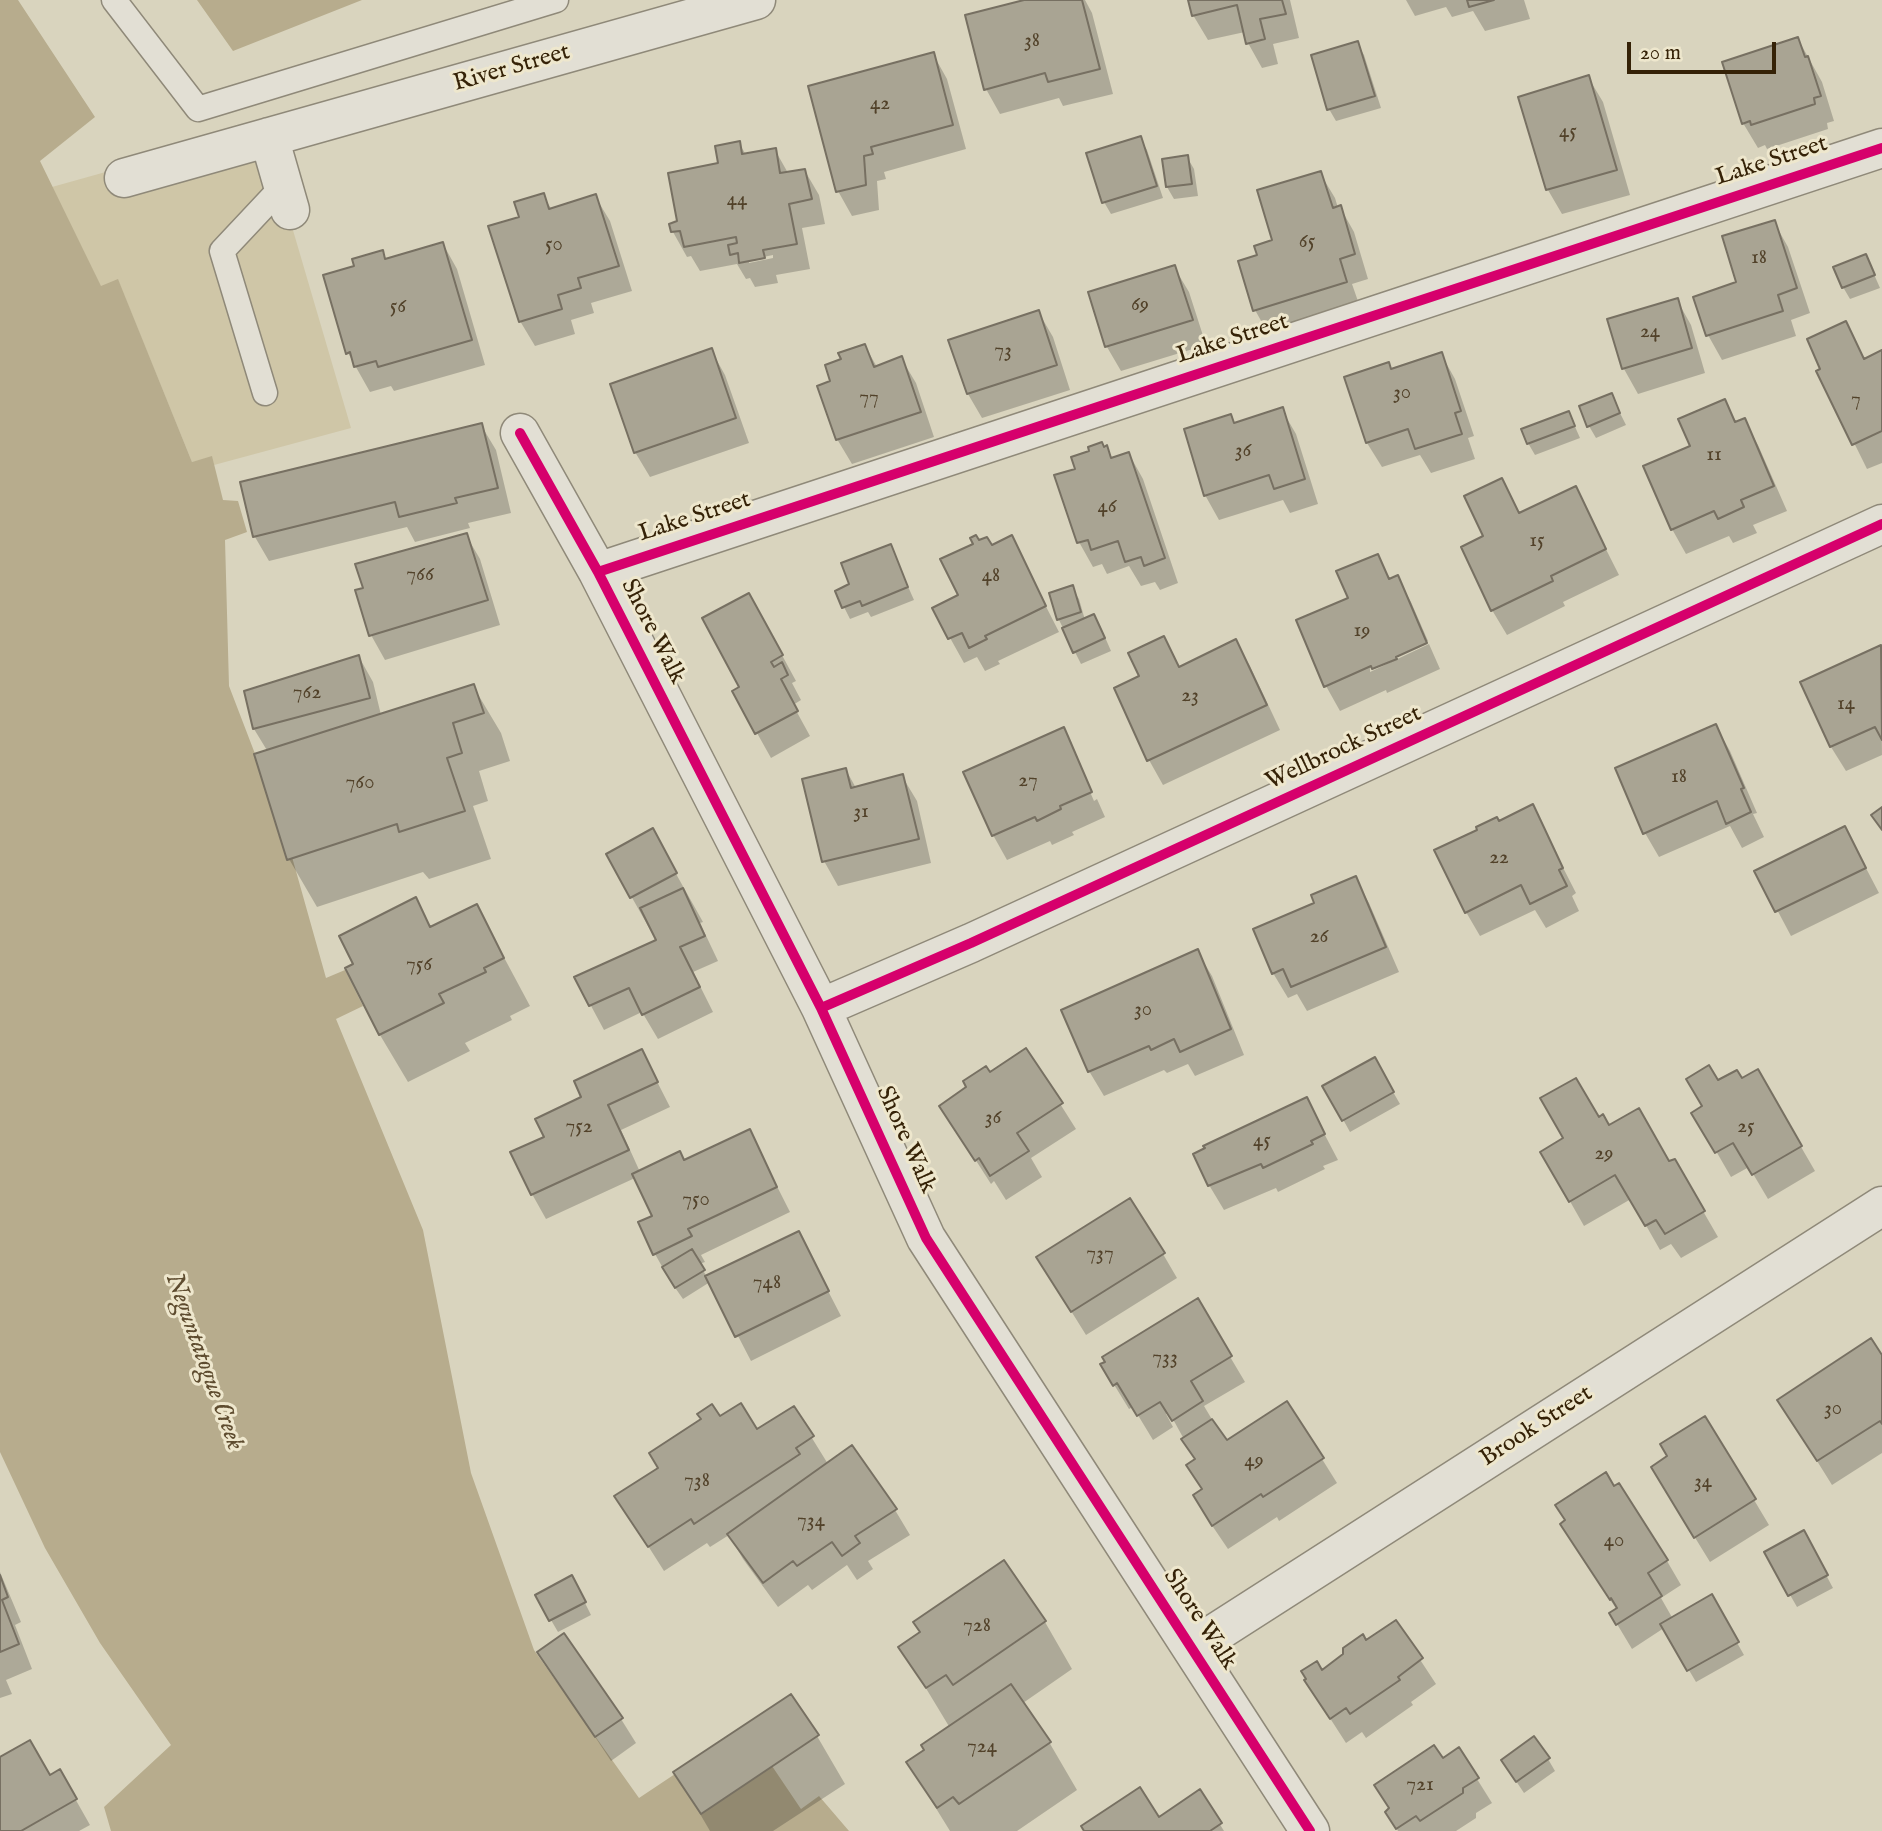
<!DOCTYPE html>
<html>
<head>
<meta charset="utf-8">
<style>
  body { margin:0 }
  #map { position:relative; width:1882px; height:1831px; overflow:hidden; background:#d9d4be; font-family:"IM FELL English",serif }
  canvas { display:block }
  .scale { position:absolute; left:1627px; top:42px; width:149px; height:32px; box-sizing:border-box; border:4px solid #352207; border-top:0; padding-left:9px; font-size:21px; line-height:24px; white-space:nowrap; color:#352207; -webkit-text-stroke:5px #eee7cd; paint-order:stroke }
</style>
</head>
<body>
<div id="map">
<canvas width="1882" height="1831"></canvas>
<div class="scale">20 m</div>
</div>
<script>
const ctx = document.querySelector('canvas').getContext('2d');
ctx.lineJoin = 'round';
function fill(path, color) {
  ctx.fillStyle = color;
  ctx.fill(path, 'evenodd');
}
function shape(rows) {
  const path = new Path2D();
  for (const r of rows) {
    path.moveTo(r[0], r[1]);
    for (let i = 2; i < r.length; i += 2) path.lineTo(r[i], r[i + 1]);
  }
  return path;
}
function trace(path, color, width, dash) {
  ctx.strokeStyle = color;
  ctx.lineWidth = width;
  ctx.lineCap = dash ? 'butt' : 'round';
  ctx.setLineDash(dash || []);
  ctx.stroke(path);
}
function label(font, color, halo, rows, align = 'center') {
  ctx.font = font + ' "IM FELL English",serif';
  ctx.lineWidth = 6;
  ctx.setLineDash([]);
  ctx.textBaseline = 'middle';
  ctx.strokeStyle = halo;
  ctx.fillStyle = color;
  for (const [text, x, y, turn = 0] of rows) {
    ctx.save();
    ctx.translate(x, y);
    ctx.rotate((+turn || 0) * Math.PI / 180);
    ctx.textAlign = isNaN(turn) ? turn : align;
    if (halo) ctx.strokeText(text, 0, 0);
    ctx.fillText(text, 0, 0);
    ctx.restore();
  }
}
fill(shape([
  [263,128,351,428,214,465,212,457,192,462,118,280,101,287,52,187]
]), '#cfc6a7');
fill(shape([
  [0,0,18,0,95,117,40,161,101,286,118,279,192,462,212,456,223,500,238,501,247,532,225,540,229,686,285,832,326,978,345,970,363,1006,336,1019,423,1230,471,1473,534,1650,639,1798,678,1772,772,1766,801,1809,819,1796,849,1831,111,1831,104,1807,171,1745,100,1643,45,1548,0,1452],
  [197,0,362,0,233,51]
]), '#b7ac8d');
fill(shape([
  [1031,0,1085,0,1092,13,1113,94,1063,106,1059,98,1000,114,986,89],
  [1190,0,1290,0,1299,38,1273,44,1278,64,1262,68,1248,43,1245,32,1208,40,1193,15],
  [1406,0,1524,0,1530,19,1485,31,1473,11,1452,17,1446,7,1415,16],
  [1798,39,1822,82,1834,121,1827,123,1828,129,1767,149,1765,145,1758,148,1743,123],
  [1357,43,1364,55,1381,108,1336,121,1329,109,1313,57],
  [933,54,947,79,966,149,884,172,886,179,877,181,879,210,852,216,838,191],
  [1588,77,1603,102,1630,195,1562,214,1548,190,1521,98],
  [1140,138,1147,150,1163,198,1111,214,1104,202,1088,154],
  [739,143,746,155,775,150,788,173,805,171,819,195,825,224,802,228,810,269,776,275,778,283,755,287,750,278,746,279,737,264,700,271,691,256,687,257,673,232,721,165],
  [773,255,773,258,749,263,749,260],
  [1187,157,1194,169,1198,196,1174,199,1167,187],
  [1320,173,1335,198,1338,208,1340,207,1354,232,1368,279,1352,284,1360,307,1269,335,1255,310,1259,256,1274,241],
  [543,195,552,210,595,196,610,221,632,291,591,303,594,313,571,320,575,334,535,346,520,321,521,218],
  [1774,222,1788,247,1810,313,1791,320,1796,336,1722,360,1708,335,1695,298,1739,283],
  [443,244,457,269,485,365,394,391,391,386,370,392,348,353,356,267,382,252,387,260],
  [1866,256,1880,288,1850,299,1843,287],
  [1174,267,1189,292,1206,345,1121,371,1107,347,1090,293],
  [1677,300,1691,325,1705,373,1638,394,1624,369,1610,321],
  [1039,313,1053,337,1070,390,982,418,968,394],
  [1845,323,1865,360,1882,352,1882,463,1867,469,1819,372],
  [865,346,877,367,901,358,916,383,934,437,852,464,837,439,832,382,843,360],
  [711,350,725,375,749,443,650,477,635,452],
  [1441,354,1455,379,1474,436,1468,438,1475,459,1431,473,1420,455,1382,467,1367,443,1346,378,1392,370],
  [1611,395,1626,425,1596,438,1589,426],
  [1724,401,1737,423,1744,420,1758,445,1787,511,1753,525,1757,533,1733,543,1729,536,1686,554,1672,529,1693,447],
  [1282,410,1296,434,1318,504,1290,513,1283,500,1219,520,1205,495,1230,416,1235,424],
  [1569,413,1580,438,1535,455,1528,443],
  [481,425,496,450,511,513,468,523,470,528,415,542,407,527,269,561,255,537,242,483],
  [1106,448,1113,459,1129,454,1143,479,1178,583,1160,590,1155,582,1141,586,1129,566,1107,574,1102,564,1093,567,1079,542,1077,470,1092,452],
  [1575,488,1619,575,1563,602,1565,606,1507,635,1492,610,1520,515],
  [466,535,480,559,500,625,385,660,371,635],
  [1011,538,1059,632,998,661,1000,664,985,671,977,657,964,663,934,609,960,596,978,543,991,547],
  [890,546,914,600,871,617,868,612,850,619,844,607,851,585],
  [1377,556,1391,580,1397,577,1411,602,1428,641,1370,668,1370,672,1429,644,1440,669,1387,693,1386,690,1340,711,1326,686,1298,621,1350,599],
  [1072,588,1079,599,1085,620,1101,628,1111,651,1081,664,1059,620,1051,594],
  [763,620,796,681,792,683,801,700,793,705,810,736,771,758,757,733,741,687],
  [1164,638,1180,668,1236,642,1250,666,1280,730,1163,785,1149,760,1141,677],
  [1881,648,1882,755,1846,771,1831,747,1802,683],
  [359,657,373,682,381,715,473,686,501,733,510,761,479,771,488,801,473,806,491,859,429,879,423,872,317,907,289,859,268,752,254,729,246,692],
  [1716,726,1730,751,1757,813,1753,814,1764,837,1742,848,1730,826,1659,857,1645,833],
  [1063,730,1076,753,1073,753,1094,801,1097,799,1105,817,1072,832,1074,835,1052,845,1050,841,1007,860,993,835],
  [846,770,856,788,902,776,917,801,931,863,838,886,824,861],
  [1532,807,1576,893,1572,896,1579,911,1546,928,1535,910,1480,936,1466,912,1498,823],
  [1845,828,1879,893,1791,936,1757,872],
  [652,831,703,922,700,923,718,961,693,972,713,1012,658,1039,642,1012,604,1030,576,978,657,942,608,855],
  [1355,878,1369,903,1399,972,1307,1011,1297,994,1288,998,1273,973,1317,904],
  [415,900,432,929,477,907,530,1006,510,1016,512,1020,465,1043,470,1051,408,1082,380,1035,347,968,355,965],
  [1197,951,1212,976,1244,1055,1195,1076,1188,1064,1167,1073,1164,1070,1104,1096,1089,1071],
  [1026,1050,1076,1129,1031,1158,1042,1177,1006,1200,994,1181,991,1184,941,1106],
  [642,1052,670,1107,621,1130,640,1172,684,1162,749,1131,790,1212,701,1255,705,1262,699,1264,707,1277,798,1233,841,1316,751,1361,710,1282,683,1299,669,1279,655,1254,654,1217,635,1178,546,1219,532,1194,546,1137,584,1098],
  [1374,1059,1400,1104,1350,1132,1325,1087],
  [1757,1071,1815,1171,1768,1199,1749,1167,1731,1177,1694,1113,1704,1107,1717,1083,1742,1081],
  [1306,1099,1338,1160,1323,1166,1325,1169,1278,1192,1276,1188,1224,1210,1209,1185],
  [1598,1119,1669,1163,1674,1161,1718,1237,1681,1258,1671,1244,1660,1250,1631,1199,1584,1226,1542,1152],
  [1163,1254,1177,1278,1086,1335,1053,1282],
  [1197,1301,1245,1382,1204,1406,1226,1443,1287,1403,1337,1483,1279,1521,1277,1517,1228,1549,1209,1521,1196,1461,1169,1412,1166,1414,1173,1427,1153,1440,1133,1407,1129,1409,1102,1365],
  [1882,1358,1882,1453,1832,1485,1779,1400],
  [794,1409,828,1464,895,1510,910,1535,868,1561,873,1569,857,1580,847,1565,812,1590,808,1585,778,1607,743,1559,729,1535,710,1547,707,1543,664,1571,617,1497,660,1469,720,1419,757,1431],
  [1705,1418,1769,1525,1710,1562,1667,1492,1669,1457],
  [1614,1488,1667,1561,1681,1585,1661,1598,1673,1619,1711,1597,1744,1655,1696,1682,1664,1628,1632,1649,1611,1614,1617,1610,1577,1549],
  [1803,1532,1833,1588,1797,1607,1766,1553],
  [0,1572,21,1622,15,1625,32,1669,6,1680,12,1694,0,1698],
  [578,1589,591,1615,558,1632,537,1596],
  [1045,1622,1072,1669,1023,1703,1049,1742,1077,1790,1017,1831,950,1831,908,1763,926,1751,950,1728,901,1647,922,1633],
  [1396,1623,1436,1684,1411,1702,1413,1705,1366,1738,1362,1732,1346,1743,1306,1681],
  [539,1652,621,1719,636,1743,611,1761],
  [817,1736,845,1784,773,1831,710,1831,676,1773],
  [0,1759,49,1778,60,1772,90,1825,79,1831,0,1831],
  [1548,1759,1555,1771,1524,1793,1510,1772],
  [1442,1760,1477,1779,1492,1803,1476,1813,1476,1818,1456,1831,1398,1831,1387,1812],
  [1200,1792,1224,1831,1086,1831,1158,1819]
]), '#0003');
const building = shape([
  [1024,0,1082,0,1100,69,1048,82,1045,73,984,90,965,15,1024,0],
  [1188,0,1282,0,1286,14,1260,19,1265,39,1246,44,1237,5,1192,16,1188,0],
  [1467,0,1494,0,1469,7,1467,0],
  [1798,37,1805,57,1808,56,1821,96,1814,98,1815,104,1751,125,1750,121,1742,124,1722,62,1798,37],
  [1358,41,1375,96,1327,110,1311,55,1358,41],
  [934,52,953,125,871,147,873,154,864,156,866,185,836,192,808,86,934,52],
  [1589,75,1617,170,1546,190,1518,97,1589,75],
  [1141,136,1157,186,1102,203,1086,153,1141,136],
  [740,141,742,154,776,148,780,173,805,169,812,199,789,204,797,244,763,250,765,258,739,263,738,253,730,255,728,245,737,243,736,237,684,247,680,231,671,232,669,224,677,221,668,173,718,163,715,146,740,141],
  [1188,155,1192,184,1166,187,1162,159,1188,155],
  [1321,171,1333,208,1341,205,1355,254,1340,259,1347,282,1253,311,1238,261,1257,255,1254,246,1272,240,1257,190,1321,171],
  [544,193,549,209,596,194,619,266,578,278,581,288,558,295,562,309,519,322,488,226,519,217,514,202,544,193],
  [1775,220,1797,288,1778,295,1783,311,1706,336,1693,297,1736,282,1722,236,1775,220],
  [443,242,472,340,378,367,376,361,354,367,350,352,346,354,323,275,354,266,352,259,383,250,385,259,443,242],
  [1866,254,1875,275,1842,288,1833,267,1866,254],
  [1175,265,1193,320,1105,347,1088,292,1175,265],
  [1678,298,1692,348,1622,369,1607,319,1678,298],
  [1039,310,1057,365,967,394,948,340,1039,310],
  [1846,321,1864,359,1882,350,1882,431,1852,445,1816,371,1820,369,1807,339,1846,321],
  [865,344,874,367,902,356,921,412,836,440,817,386,830,381,825,365,841,359,838,353,865,344],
  [712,348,736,418,634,453,610,384,712,348],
  [1442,352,1461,411,1455,413,1462,434,1415,449,1408,429,1366,443,1344,377,1389,362,1391,369,1442,352],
  [1612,393,1620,413,1587,427,1579,406,1612,393],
  [1725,399,1735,422,1745,418,1774,486,1741,500,1744,507,1718,519,1714,511,1671,530,1643,466,1690,446,1678,419,1725,399],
  [1283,407,1305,479,1274,489,1269,475,1204,496,1184,429,1231,414,1234,423,1283,407],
  [1569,411,1575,426,1527,444,1521,429,1569,411],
  [482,423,498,488,455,498,457,503,399,517,395,502,253,537,240,482,482,423],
  [1102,442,1104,447,1107,445,1111,458,1129,452,1165,558,1144,566,1141,557,1125,562,1118,541,1091,550,1088,540,1077,543,1054,475,1075,469,1071,457,1089,451,1088,447,1102,442],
  [1502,478,1519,513,1576,486,1606,549,1551,576,1553,581,1491,611,1461,547,1483,536,1464,496,1502,478],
  [467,533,488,600,369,636,355,590,363,588,355,564,467,533],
  [976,535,979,540,987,537,992,545,1012,535,1046,606,985,636,987,639,969,648,962,633,948,639,932,608,958,595,940,559,973,544,970,538,976,535],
  [891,544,908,587,862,606,860,601,842,608,835,591,849,584,841,563,891,544],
  [1378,554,1389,579,1398,575,1427,643,1396,657,1397,659,1372,669,1371,666,1324,687,1296,620,1348,598,1336,571,1378,554],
  [1073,585,1081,612,1057,620,1049,593,1073,585],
  [749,593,783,655,771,662,774,667,782,662,788,675,781,679,798,711,755,734,732,691,739,687,702,618,749,593],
  [1094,614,1105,638,1073,653,1062,628,1094,614],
  [1164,636,1179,667,1236,639,1267,705,1147,761,1114,688,1139,676,1128,653,1164,636],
  [1881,645,1882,740,1875,727,1830,747,1800,682,1881,645],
  [359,655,370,698,253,729,244,691,359,655],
  [474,684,484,713,453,723,462,753,447,758,465,811,399,832,397,824,287,860,254,754,474,684],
  [1716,724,1744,788,1741,789,1751,812,1726,824,1717,801,1643,834,1615,768,1716,724],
  [1064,727,1092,792,1060,806,1061,809,1037,821,1035,817,992,836,963,772,1064,727],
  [846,768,851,788,903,774,919,839,822,862,802,779,846,768],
  [1533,804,1563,868,1559,870,1567,886,1530,904,1521,885,1465,913,1434,850,1477,830,1476,827,1497,817,1499,821,1533,804],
  [1882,807,1882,830,1871,815,1882,807],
  [1845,826,1866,868,1775,912,1754,871,1845,826],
  [653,828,677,873,630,898,606,854,653,828],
  [1356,876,1386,947,1291,987,1283,969,1272,974,1253,929,1314,903,1311,895,1356,876],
  [683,888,705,936,680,947,700,987,642,1015,629,988,589,1006,574,977,656,940,640,908,683,888],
  [416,897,430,927,477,904,504,958,484,968,486,972,439,994,444,1003,379,1035,345,968,353,964,339,936,416,897],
  [1198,949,1231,1029,1180,1052,1174,1039,1151,1050,1149,1046,1088,1072,1061,1010,1198,949],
  [1026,1048,1063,1103,1017,1133,1029,1151,990,1176,979,1158,975,1161,939,1106,966,1087,963,1081,986,1066,990,1072,1026,1048],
  [642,1049,658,1082,608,1105,629,1150,531,1195,510,1152,544,1137,535,1119,581,1097,574,1081,642,1049],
  [1375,1057,1394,1092,1342,1121,1322,1086,1375,1057],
  [1709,1065,1718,1080,1737,1070,1742,1078,1758,1069,1802,1146,1752,1175,1733,1143,1715,1153,1691,1113,1702,1106,1686,1079,1709,1065],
  [1576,1078,1599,1117,1603,1114,1609,1125,1639,1108,1669,1161,1675,1159,1705,1211,1665,1234,1656,1220,1645,1226,1615,1175,1569,1202,1540,1152,1563,1138,1540,1098,1576,1078],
  [1307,1097,1325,1134,1311,1141,1313,1144,1263,1168,1261,1164,1208,1186,1193,1154,1205,1148,1203,1146,1307,1097],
  [750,1129,777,1187,688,1229,692,1236,653,1255,638,1222,652,1216,632,1174,680,1151,684,1160,750,1129],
  [1130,1198,1165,1253,1071,1312,1036,1257,1130,1198],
  [799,1231,829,1291,735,1337,705,1276,799,1231],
  [692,1249,705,1270,675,1288,662,1267,692,1249],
  [1198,1298,1232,1356,1191,1381,1203,1401,1172,1421,1160,1402,1137,1416,1117,1383,1113,1386,1100,1364,1105,1362,1102,1357,1198,1298],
  [1871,1338,1882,1355,1882,1424,1880,1421,1817,1461,1777,1400,1871,1338],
  [1287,1401,1324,1458,1263,1497,1261,1494,1212,1526,1193,1495,1202,1489,1186,1465,1195,1459,1181,1439,1212,1419,1227,1440,1287,1401],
  [741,1403,757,1429,794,1406,814,1436,796,1448,800,1454,694,1524,691,1519,648,1547,614,1496,658,1468,649,1453,701,1419,697,1414,712,1404,720,1416,741,1403],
  [1705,1416,1756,1499,1694,1538,1651,1467,1667,1456,1660,1444,1705,1416],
  [852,1445,897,1509,855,1536,860,1543,842,1556,832,1542,797,1566,793,1561,763,1583,727,1534,852,1445],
  [1606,1472,1614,1486,1619,1483,1668,1560,1648,1573,1662,1596,1616,1625,1609,1613,1617,1608,1611,1598,1610,1600,1560,1524,1565,1520,1555,1505,1606,1472],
  [1804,1530,1828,1575,1788,1596,1764,1552,1804,1530],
  [1004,1560,1046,1621,953,1685,946,1675,926,1688,898,1647,920,1632,913,1622,1004,1560],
  [0,1575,8,1597,2,1600,19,1644,0,1652,0,1575],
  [572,1575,586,1602,549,1621,535,1595,572,1575],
  [1712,1594,1739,1642,1687,1671,1660,1624,1712,1594],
  [1396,1620,1423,1658,1398,1677,1400,1680,1350,1714,1346,1708,1330,1719,1304,1680,1306,1679,1301,1671,1317,1661,1322,1670,1343,1654,1343,1648,1363,1634,1366,1640,1396,1620],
  [564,1633,623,1718,595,1737,537,1652,564,1633],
  [1011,1684,1051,1742,959,1804,953,1797,937,1808,906,1762,924,1750,921,1745,1011,1684],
  [791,1694,819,1735,701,1814,673,1772,791,1694],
  [1534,1736,1550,1758,1516,1782,1501,1760,1534,1736],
  [30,1740,50,1775,60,1769,77,1799,21,1831,0,1831,0,1757,30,1740],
  [1434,1745,1443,1758,1459,1747,1479,1778,1463,1788,1463,1793,1420,1821,1416,1816,1396,1829,1385,1812,1389,1808,1374,1785,1434,1745],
  [1140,1787,1159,1817,1200,1789,1222,1823,1210,1831,1084,1831,1081,1826,1140,1787]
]);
fill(building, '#a9a493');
trace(building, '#777062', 2);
const lane = shape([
  [114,0,198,109,556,0],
  [265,393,222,251,283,186]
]);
const street = shape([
  [269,137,290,210],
  [124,178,756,0],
  [520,433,598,572,821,1008,926,1238,1310,1831],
  [598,572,1882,148],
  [821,1008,971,943,1882,524],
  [1192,1648,1882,1206]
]);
trace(lane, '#8f8979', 27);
trace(street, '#8f8979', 41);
trace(lane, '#e2dfd4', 24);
trace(street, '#e2dfd4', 38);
trace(shape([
  [520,433,598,572,821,1008,926,1238,1310,1831],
  [598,572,1882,148],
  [821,1008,971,943,1882,524]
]), '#d6006c', 10);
label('21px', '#52422a', null, [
  ["38",1032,42],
  ["42",880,105],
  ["45",1568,133],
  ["44",737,201],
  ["65",1307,243],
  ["50",554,246],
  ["18",1759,259],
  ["69",1140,306],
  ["56",398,308],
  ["24",1650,333],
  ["73",1003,352],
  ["30",1402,394],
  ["77",869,399],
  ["7",1856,401],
  ["36",1243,452],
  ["11",1714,456],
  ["46",1107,508],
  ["15",1537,542],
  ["766",420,576],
  ["48",991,577],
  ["19",1362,632],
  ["762",307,694],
  ["23",1190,697],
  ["14",1846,705],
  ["18",1679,778],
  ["27",1028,782],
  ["760",360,784],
  ["31",861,813],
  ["22",1499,859],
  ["26",1319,938],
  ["756",419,966],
  ["30",1143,1011],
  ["36",993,1119],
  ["752",579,1128],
  ["25",1746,1128],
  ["45",1262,1142],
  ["29",1604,1155],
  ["750",696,1201],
  ["737",1100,1255],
  ["748",767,1284],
  ["733",1165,1359],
  ["30",1833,1410],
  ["49",1254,1462],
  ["738",697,1482],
  ["34",1703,1483],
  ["734",811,1522],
  ["40",1614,1542],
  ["728",977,1627],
  ["724",982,1748],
  ["721",1420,1786]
]);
label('24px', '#352207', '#eee7cd', [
  ["River Street",512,69,-16],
  ["Lake Street",1772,162,-18],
  ["Lake Street",1233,340,-18],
  ["Lake Street",695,518,-18],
  ["Shore Walk",652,632,63],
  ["Wellbrock Street",1344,749,-25],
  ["Shore Walk",905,1140,66],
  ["Brook Street",1537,1427,-33],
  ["Shore Walk",1199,1620,57]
]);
label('italic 26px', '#5e4c2f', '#eee7cd', [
  ["Neguntatogue Creek",203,1362,70]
]);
</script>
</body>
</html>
